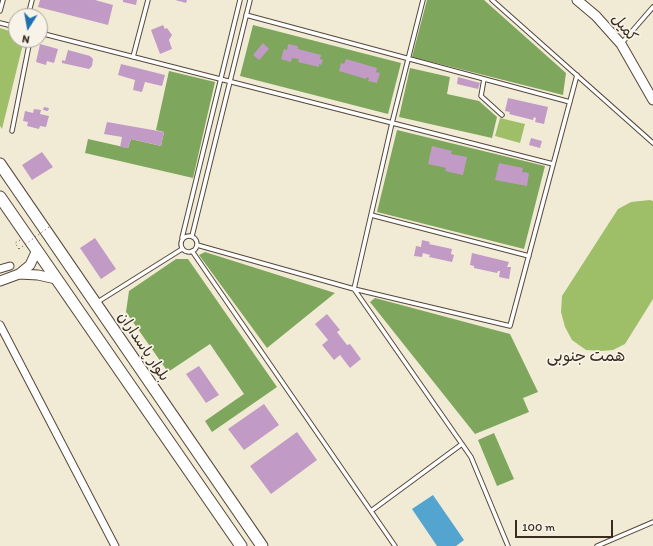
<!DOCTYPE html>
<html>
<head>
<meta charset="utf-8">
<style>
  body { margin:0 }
  #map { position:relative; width:653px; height:546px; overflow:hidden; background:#f1ebd6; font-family:Itim,sans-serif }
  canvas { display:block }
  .north { position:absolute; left:8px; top:8px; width:40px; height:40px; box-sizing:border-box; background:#f7f3e8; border:1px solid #aca397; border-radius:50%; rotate:191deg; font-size:11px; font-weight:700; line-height:16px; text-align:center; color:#3b2a1e }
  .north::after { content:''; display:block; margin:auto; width:14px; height:18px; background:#1f6fb2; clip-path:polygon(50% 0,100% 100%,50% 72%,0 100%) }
  .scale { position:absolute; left:515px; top:520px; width:98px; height:18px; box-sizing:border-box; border:2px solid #3b2a1e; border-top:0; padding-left:5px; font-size:12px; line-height:14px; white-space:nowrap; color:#3b2a1e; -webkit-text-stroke:3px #f7f3e8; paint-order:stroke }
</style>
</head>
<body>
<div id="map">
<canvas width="653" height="546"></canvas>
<div class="north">N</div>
<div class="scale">100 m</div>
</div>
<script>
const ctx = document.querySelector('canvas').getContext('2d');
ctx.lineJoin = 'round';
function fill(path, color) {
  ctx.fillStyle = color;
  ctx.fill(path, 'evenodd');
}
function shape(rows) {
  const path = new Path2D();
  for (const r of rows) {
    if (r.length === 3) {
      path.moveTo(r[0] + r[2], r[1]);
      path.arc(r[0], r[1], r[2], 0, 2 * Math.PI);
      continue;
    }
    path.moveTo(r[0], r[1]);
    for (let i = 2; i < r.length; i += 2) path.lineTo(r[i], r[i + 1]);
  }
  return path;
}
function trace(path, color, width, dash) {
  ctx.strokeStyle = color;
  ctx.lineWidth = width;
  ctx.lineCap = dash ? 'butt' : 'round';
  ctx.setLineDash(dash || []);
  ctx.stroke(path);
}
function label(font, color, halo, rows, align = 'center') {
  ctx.font = font + ' Itim,"Playpen Sans Arabic",sans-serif';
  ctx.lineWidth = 3.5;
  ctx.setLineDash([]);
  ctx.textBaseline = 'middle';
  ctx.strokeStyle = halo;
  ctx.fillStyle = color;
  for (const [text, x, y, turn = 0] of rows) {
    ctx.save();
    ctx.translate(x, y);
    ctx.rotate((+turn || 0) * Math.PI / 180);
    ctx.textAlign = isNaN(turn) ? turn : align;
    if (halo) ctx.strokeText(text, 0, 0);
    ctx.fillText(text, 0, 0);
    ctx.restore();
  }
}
fill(shape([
  [0,28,16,33,16,40,24,40,2,129,0,126],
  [500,118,525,124,520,143,495,136],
  [650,200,653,201,653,299,625,344,613,350,601,351,586,350,572,340,565,327,561,312,562,296,618,209,631,202]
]), '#9ebf68');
fill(shape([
  [427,0,484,0,566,73,563,95,412,57],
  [253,25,401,63,388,114,240,76],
  [410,68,450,77,447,94,479,101,497,117,492,138,399,117],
  [169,71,215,82,193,178,85,153,88,139,128,148,131,139,161,146,164,132,156,130],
  [397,130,545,166,524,249,377,212],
  [205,252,335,293,267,348,199,255],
  [176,259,188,259,277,387,212,432,205,421,244,394,210,344,168,372,126,312,129,291],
  [375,298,510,334,538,392,523,398,529,412,475,434,370,302],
  [494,433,514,479,497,486,478,440]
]), '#7ea65c');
fill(shape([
  [433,495,464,540,456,546,437,546,412,509]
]), '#53a4ce');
fill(shape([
  [40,0,95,0,113,5,108,25,38,7],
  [123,0,137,0,136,5,123,2],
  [175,0,187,0,186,3],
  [163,25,165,29,167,28,172,35,169,40,172,49,160,54,151,30],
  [263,43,269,49,259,60,253,55],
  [40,44,58,49,54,63,47,61,46,65,36,62],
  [288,44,298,46,298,49,321,55,320,59,323,60,321,65,319,64,319,67,298,62,299,59,292,58,291,62,281,59,284,49,287,50],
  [68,50,90,56,93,59,92,66,89,69,62,63,62,60,65,61],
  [346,59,377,68,376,72,380,73,377,83,368,81,369,78,367,77,366,79,339,71,341,63,344,64],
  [121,64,165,75,162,86,145,82,142,92,133,90,135,80,118,75],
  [458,77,480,83,478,89,457,84],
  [508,98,548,107,544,124,535,122,536,118,534,117,533,120,509,114,510,112,505,111],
  [44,107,49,108,48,111,43,110],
  [34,109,41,110,40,114,49,116,46,127,40,126,39,129,27,126,28,122,23,121,25,111,33,113],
  [107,122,164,132,161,146,131,139,128,148,120,147,122,137,104,134],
  [531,138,542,141,540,148,529,145],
  [432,146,452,151,451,154,467,157,463,175,445,171,446,168,428,164],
  [42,152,53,167,32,180,22,165],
  [499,163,523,168,522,172,529,173,527,186,495,180],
  [95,238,116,269,101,279,80,248],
  [422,240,430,242,429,244,452,249,451,254,454,255,452,262,429,257,430,255,423,253,422,257,414,256,416,246,421,247],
  [472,253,509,262,507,267,511,267,509,279,499,277,500,271,498,271,497,273,474,268,474,266,470,265],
  [327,314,340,330,337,332,347,345,350,344,361,359,350,368,340,355,334,360,322,345,328,340,315,324],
  [199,366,219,395,206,403,186,374],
  [264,404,279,425,244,450,228,429],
  [297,432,317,460,271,494,250,466]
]), '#c19bc5');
const service = shape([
  [423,0,392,123,354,289,471,457,508,546],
  [492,0,653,143],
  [0,11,3,0],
  [246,15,570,102],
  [28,16,32,0],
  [0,23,16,27],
  [40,33,553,164],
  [621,44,653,7],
  [133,57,148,0],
  [484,79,481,96,502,115],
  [12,131,30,40],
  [371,215,529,256],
  [189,244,8],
  [192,236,250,0],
  [182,238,240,0],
  [197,245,354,289,510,326,577,75],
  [192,251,395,546],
  [96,303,182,249],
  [371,511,462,444],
  [597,546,653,522]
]);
const minor = shape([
  [0,269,10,266],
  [0,325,115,546]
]);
const tertiary = shape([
  [577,0,596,16,621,44,653,100],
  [19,274,38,275,56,279],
  [0,281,19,274,30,265,37,250]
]);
const primary = shape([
  [0,164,262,546],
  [0,197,241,546]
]);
trace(service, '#56473a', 5.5);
trace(minor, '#56473a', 9);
trace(tertiary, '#56473a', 11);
trace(primary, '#56473a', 13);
trace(shape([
  [19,249,15,243,20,240]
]), '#56473a', 1, [1, 3]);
trace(service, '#fff', 3.5);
trace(minor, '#fff', 7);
trace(tertiary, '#fff', 9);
trace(primary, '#fff', 11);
trace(shape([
  [19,249,49,227]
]), '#56473a', 1, [1, 3]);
label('15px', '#3b2a1e', '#f7f3e8', [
  ["کمیل",624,28,51],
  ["بلوار پاسداران",143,347,56]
]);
label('16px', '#3b2a1e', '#f7f3e8', [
  ["همت جنوبی",586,357]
]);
</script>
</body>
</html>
